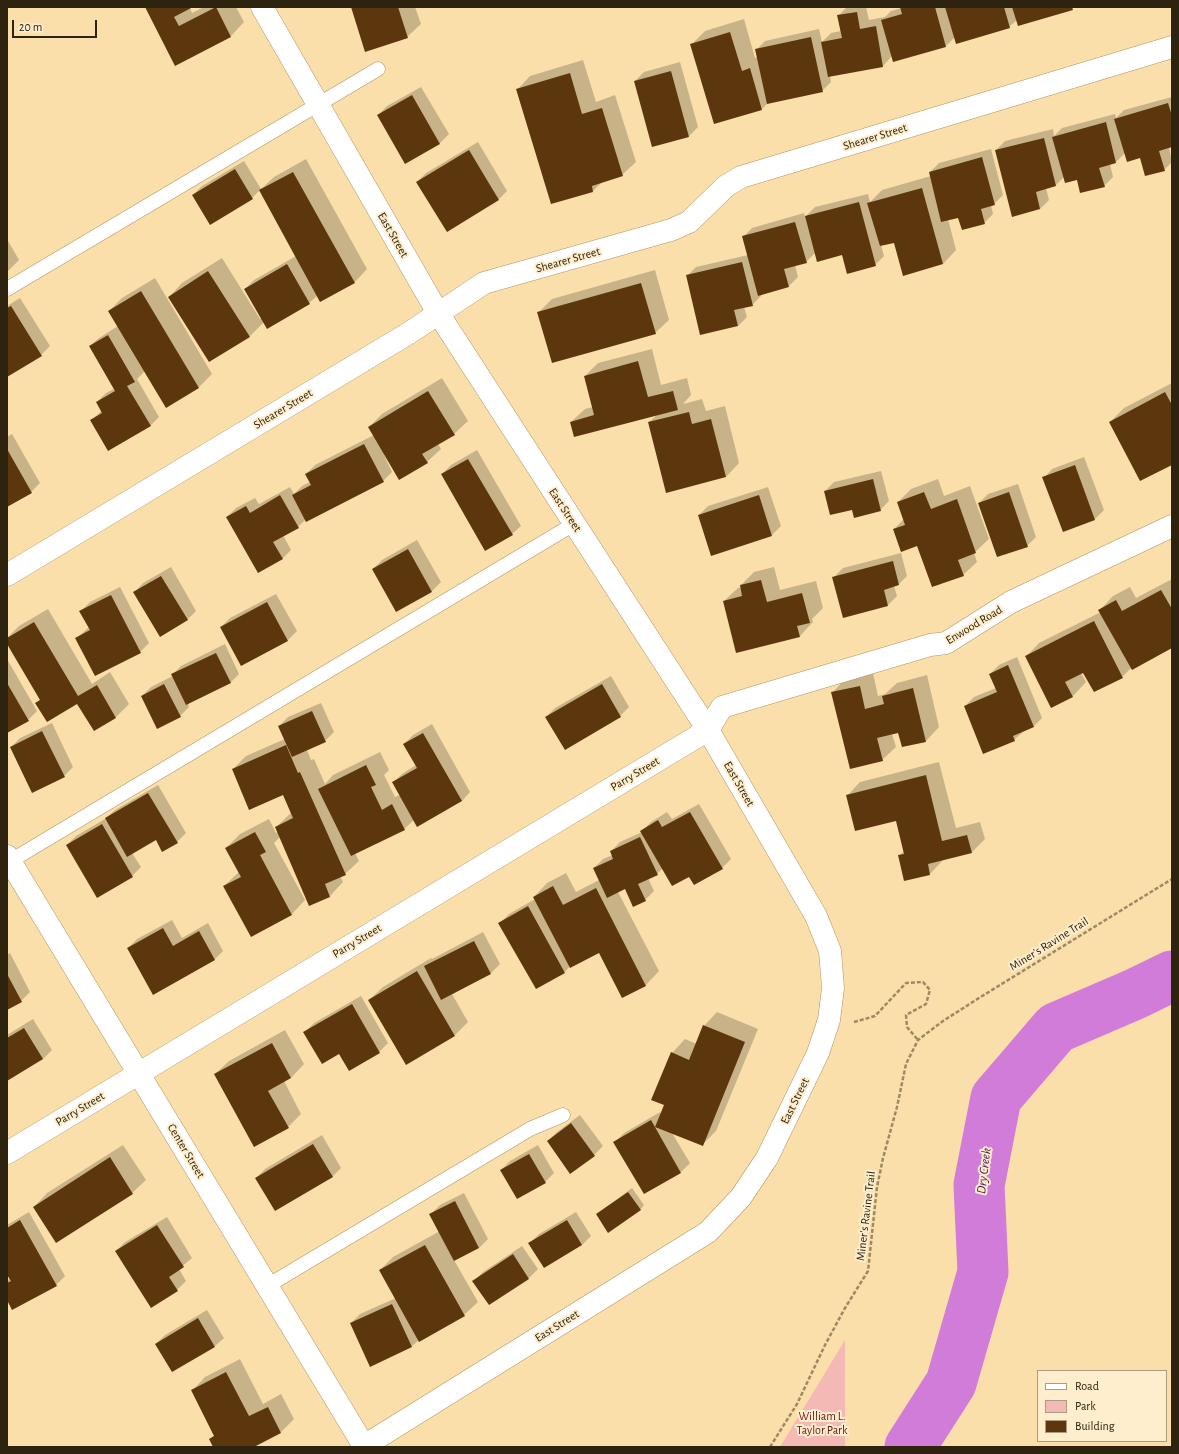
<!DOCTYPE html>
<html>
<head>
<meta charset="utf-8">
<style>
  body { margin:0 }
  #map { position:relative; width:1179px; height:1454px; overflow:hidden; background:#fbdfaa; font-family:"Alegreya Sans",sans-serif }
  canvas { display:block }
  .frame { position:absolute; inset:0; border:8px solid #2d230e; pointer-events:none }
  .legend { position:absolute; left:1037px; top:1370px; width:130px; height:72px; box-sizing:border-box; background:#ffeece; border:1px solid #ab9d81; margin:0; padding:5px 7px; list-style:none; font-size:12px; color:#2d230e }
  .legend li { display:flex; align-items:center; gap:8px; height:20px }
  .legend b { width:20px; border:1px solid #ab9d81 }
  .scale { position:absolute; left:12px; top:20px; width:85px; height:18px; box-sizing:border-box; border:2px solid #2d230e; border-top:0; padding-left:5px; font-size:12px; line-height:14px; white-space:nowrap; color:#2d230e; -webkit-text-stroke:3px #ffeece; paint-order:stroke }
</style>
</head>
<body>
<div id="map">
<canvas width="1179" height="1454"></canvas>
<div class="frame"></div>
<ul class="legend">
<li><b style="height:5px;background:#fff"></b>Road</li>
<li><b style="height:11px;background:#f4b9b4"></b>Park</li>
<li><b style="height:11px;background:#5c370e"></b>Building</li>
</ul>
<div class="scale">20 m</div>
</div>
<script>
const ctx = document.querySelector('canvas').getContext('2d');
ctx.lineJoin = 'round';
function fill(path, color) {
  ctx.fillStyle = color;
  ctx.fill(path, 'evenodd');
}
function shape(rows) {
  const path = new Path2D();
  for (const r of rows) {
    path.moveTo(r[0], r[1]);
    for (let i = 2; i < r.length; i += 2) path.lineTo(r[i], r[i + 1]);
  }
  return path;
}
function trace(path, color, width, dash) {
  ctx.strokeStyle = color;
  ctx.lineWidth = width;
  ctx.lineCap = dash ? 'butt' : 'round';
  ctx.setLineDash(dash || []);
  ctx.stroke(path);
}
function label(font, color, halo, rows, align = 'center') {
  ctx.font = font + ' "Alegreya Sans",sans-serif';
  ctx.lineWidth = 4;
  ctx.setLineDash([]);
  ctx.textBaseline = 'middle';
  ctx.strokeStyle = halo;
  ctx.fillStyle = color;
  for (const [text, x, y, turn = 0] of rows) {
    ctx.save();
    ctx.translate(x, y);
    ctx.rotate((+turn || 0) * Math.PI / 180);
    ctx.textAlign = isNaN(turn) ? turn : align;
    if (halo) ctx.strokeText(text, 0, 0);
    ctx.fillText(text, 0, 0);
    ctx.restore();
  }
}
fill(shape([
  [845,1340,845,1447,780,1447]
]), '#f4b9b4');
fill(shape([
  [146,7,191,7,190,8,192,13,204,7,236,7,244,22,231,36,176,64],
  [352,7,415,7,421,24,407,37],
  [847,7,866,7,869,20,885,17,891,11,902,8,901,7,1074,7,1072,9,1017,20,1009,27,955,37,946,46,893,61,892,56,883,66,830,75,831,82,822,91,768,103,762,109,715,123,692,44,705,31,744,19,755,58,758,57,756,50,765,41,819,29,822,42,831,33,841,31,838,16],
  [583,60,596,102,615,95,636,162,622,175,602,182,593,191,552,203,517,90,530,76],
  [680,62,698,127,689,136,653,145,635,81,644,72],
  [421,87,449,134,440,143,405,163,378,115,387,106],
  [1172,97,1172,146,1169,147,1172,162,1164,170,1141,157,1125,153,1116,162,1110,164,1113,177,1104,186,1078,178,1064,177,1056,185,1046,188,1049,200,1040,209,1012,215,996,150,1005,141,1053,129,1054,136,1062,128,1115,114,1116,118,1124,110],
  [478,142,507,191,498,200,417,182,426,173],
  [991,149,1003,195,994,204,991,205,993,214,984,223,959,216,948,219,956,250,943,264,894,241,881,245,884,256,875,265,842,254,815,253,806,262,795,265,798,277,789,286,761,294,761,296,752,305,744,307,747,317,738,326,687,276,696,267,748,255,743,237,752,228,804,213,805,217,815,207,868,194,870,202,882,190,931,176,930,172,939,163],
  [306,159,367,269,354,283,318,295,309,303,264,322,249,337,169,297,182,283,222,258,260,319,262,318,245,289,254,280,296,256,260,190,252,198,193,195,202,186,244,161,261,189,274,177],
  [7,239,19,260,7,272],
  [655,270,669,320,655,333,538,313,552,299],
  [155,278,212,374,198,388,145,371,137,379,159,417,150,426,92,420,102,410,97,402,106,393,114,389,90,346,99,338,118,326,109,311,122,298],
  [20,298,50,346,41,355,7,376,7,306],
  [652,349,661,385,687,378,691,395,683,404,702,399,706,411,725,406,739,463,726,477,649,422,658,414,571,422,585,409,593,407,585,376,598,363],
  [442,378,468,421,454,434,438,444,441,449,427,462,385,454,384,455,392,472,383,481,306,519,298,527,283,535,291,550,282,559,227,517,236,508,255,498,259,504,290,487,294,494,302,486,310,482,306,474,315,465,374,435,369,427,382,414],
  [1172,383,1172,464,1110,422,1124,408],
  [12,434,40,483,31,492,7,506,7,437],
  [477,450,521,526,512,534,442,474,451,465],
  [1084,457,1104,510,1095,519,1064,531,1044,478,1052,469],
  [881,471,889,501,880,510,825,491,834,482],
  [938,479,944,496,970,486,989,539,974,553,977,562,963,575,894,529,904,519,898,502,911,489],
  [1018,484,1036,537,1027,546,979,503,988,494],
  [768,487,781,526,772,535,699,515,708,506],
  [417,540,441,582,432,591,396,611,373,569,382,560],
  [901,553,907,576,898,585,894,586,897,596,888,605,834,577,843,568],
  [171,567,196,611,187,620,135,592,143,583],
  [774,567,780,590,816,581,823,608,812,619,813,622,800,636,737,651,724,601,738,588,741,587,741,585,754,572],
  [1172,579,1172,647,1132,667,1122,677,1084,671,1081,673,1086,682,1073,696,1051,707,1026,657,1039,643,1101,612,1100,610,1113,596,1130,587,1136,598],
  [120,587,149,643,140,652,96,675,77,638,89,627,81,611,90,602],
  [276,594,297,631,288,640,242,665,221,627,230,618],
  [48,609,92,684,110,672,129,704,116,717,94,730,78,702,37,703,41,699,7,642,7,638,19,626],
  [225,644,239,674,230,683,188,703,189,707,180,716,158,728,142,696,151,687,173,676,172,675,181,666],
  [1017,657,1042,718,1033,727,1024,731,1014,740,965,706,974,697,996,688,990,674,999,665],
  [7,659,37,711,28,720,7,732],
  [873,673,878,696,885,694,897,683,927,675,939,727,926,741,903,746,899,732,892,734,896,747,882,760,832,693,845,679],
  [611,676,629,707,620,716,546,717,555,708],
  [321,703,334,732,325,741,307,750,311,760,314,759,325,784,333,775,380,752,389,770,384,775,395,797,400,795,393,783,402,774,416,765,404,744,413,735,432,724,470,792,462,801,414,820,404,829,355,853,359,861,345,874,340,876,343,882,330,896,310,905,280,837,274,843,305,900,292,914,251,935,224,886,239,872,226,848,240,834,269,819,276,833,278,832,276,827,292,812,284,794,233,769,246,756,285,739,279,726,288,717],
  [52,723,73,767,64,776,11,747,20,738],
  [939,762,956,828,980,822,985,839,971,853,943,860,930,874,899,856,904,851,897,820,847,796,860,782],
  [158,785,186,833,177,842,156,839,132,853,141,867,132,876,67,845,76,836,105,819,115,810],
  [699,804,731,859,722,868,689,875,663,868,657,874,648,878,654,891,645,900,625,888,618,892,659,971,646,985,623,997,599,952,570,966,565,972,536,988,500,923,509,914,535,899,534,897,547,883,566,873,576,892,599,880,594,868,603,859,613,855,611,851,620,842,642,832,642,831,651,822,667,812,672,819],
  [172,920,182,938,208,923,223,951,214,960,128,948,137,939],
  [483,932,500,964,491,973,452,994,468,1022,455,1035,406,1063,369,1000,383,987,431,958,432,959],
  [10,953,30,992,21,1001,7,1009,7,955],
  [361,996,388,1043,379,1052,339,1053,305,1032,314,1023],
  [717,1012,758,1029,716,1131,702,1145,672,1133,690,1163,681,1172,644,1193,615,1142,624,1133,660,1112,661,1115,665,1105,672,1053,685,1039,697,1044,704,1026],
  [33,1019,52,1050,43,1059,7,1080,7,1035],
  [285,1030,304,1064,291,1078,284,1081,301,1114,288,1127,215,1074,229,1061],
  [580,1115,603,1146,594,1155,571,1172,548,1141,557,1132],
  [322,1135,341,1168,332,1177,256,1178,265,1169],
  [123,1145,146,1180,132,1193,34,1207,47,1193],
  [538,1145,554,1173,545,1182,501,1170,510,1161],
  [632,1188,644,1205,640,1210,597,1214],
  [464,1193,488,1239,479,1248,454,1260,478,1302,464,1315,419,1340,412,1346,370,1365,351,1323,360,1314,396,1298,380,1270,393,1257,440,1231,431,1214,440,1205],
  [29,1212,65,1276,56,1285,7,1298,7,1281,10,1278,7,1273,7,1225],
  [576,1212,591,1236,582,1245,530,1243,539,1234],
  [167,1217,192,1258,179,1269,186,1281,177,1290,116,1251,125,1242],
  [522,1246,538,1269,529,1278,489,1304,474,1281,483,1272],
  [207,1310,224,1338,215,1346,156,1344,165,1335],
  [240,1359,263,1404,281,1394,294,1419,281,1432,252,1447,214,1447,210,1439,215,1435,192,1391,205,1377]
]), '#0003');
trace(shape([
  [910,1447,951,1383,983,1272,979,1185,996,1098,1056,1028,1135,994,1172,976]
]), '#d07cd8', 51);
fill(shape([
  [145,7,193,7,174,17,179,26,216,7,231,37,175,66],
  [351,7,398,7,408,38,365,52],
  [900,7,935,7,946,47,893,62,881,20,902,14],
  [945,7,1004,7,1010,28,956,44],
  [1012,7,1072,7,1073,10,1018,26],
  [857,12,860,29,876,26,883,67,828,77,821,42,842,38,837,15],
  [730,32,742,71,750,68,762,110,714,124,690,44],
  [811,37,823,92,767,104,755,49],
  [671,71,689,137,652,147,634,81],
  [570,73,582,114,602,108,623,176,592,186,593,192,551,204,516,89],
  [412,95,440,144,405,164,377,115],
  [1168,103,1172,116,1172,147,1159,151,1165,171,1145,176,1140,158,1127,162,1114,119],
  [1106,122,1116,163,1099,168,1105,187,1080,193,1077,180,1065,183,1052,137],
  [1044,138,1056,186,1036,192,1040,209,1012,217,995,150],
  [469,150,499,200,447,232,416,182],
  [982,157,995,205,981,209,985,224,962,230,958,218,941,222,929,172],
  [235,169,253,199,210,225,192,195],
  [293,172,355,283,320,302,259,190],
  [922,188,943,264,903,276,894,243,880,246,867,203],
  [859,202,876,266,847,274,842,255,817,262,805,216],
  [795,222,807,263,784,269,789,287,758,296,742,236],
  [742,262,753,306,734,310,738,326,700,335,686,275],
  [287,264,310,304,267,329,244,289],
  [208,271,250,337,209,362,168,297],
  [641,283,656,334,552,363,537,312],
  [141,291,199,388,166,408,108,311],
  [11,306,42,356,7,377,7,308],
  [108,335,135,382,127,386,151,426,108,451,90,420,102,413,96,402,115,391,89,346],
  [638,361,648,397,673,391,678,410,574,437,570,422,594,415,584,376],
  [428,391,455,435,422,454,428,463,399,480,368,427],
  [1165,392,1172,405,1172,465,1140,481,1109,422],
  [689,412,692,424,711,419,726,477,666,493,648,422],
  [364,444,384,482,306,522,292,495,311,485,305,474],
  [7,449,32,493,7,507],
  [468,459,513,535,485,551,441,474],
  [1075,465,1095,520,1063,532,1042,477],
  [873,479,881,511,854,518,852,510,830,515,824,491],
  [924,492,931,509,957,499,976,553,958,560,964,576,932,587,917,546,901,552,893,529,905,525,897,502],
  [1009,492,1028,547,997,557,978,503],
  [280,495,299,528,273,542,283,559,258,573,226,517,246,506,250,513],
  [759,495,772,536,711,556,698,515],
  [408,549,432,592,396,612,372,569],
  [893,561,899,585,884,590,888,606,843,618,832,577],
  [161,576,188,620,160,637,133,592],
  [761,580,767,602,802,593,810,623,797,626,800,637,736,653,723,601,742,596,740,585],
  [1161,590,1172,609,1172,648,1132,670,1098,610,1116,600,1122,611],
  [111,595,141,653,95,676,75,638,90,630,79,611],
  [267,602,288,641,241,666,220,627],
  [1094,621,1123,678,1094,692,1083,673,1065,682,1073,697,1051,708,1025,656],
  [34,622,78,696,97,685,116,718,94,731,77,704,47,722,35,703,40,700,7,644,7,638],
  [216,653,231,683,186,705,171,674],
  [1008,665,1034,727,1013,736,1015,741,983,754,964,706,997,692,989,674],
  [7,683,29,721,7,733],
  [164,684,181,717,157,729,141,696],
  [602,684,621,717,565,750,545,717],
  [860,686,865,709,884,704,882,696,913,688,926,742,902,747,898,733,877,738,883,761,850,769,831,692],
  [312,711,326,742,292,757,278,726],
  [42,731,65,777,32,793,10,747],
  [423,733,462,801,417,827,392,782,417,768,403,744],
  [286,745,298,773,300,772,346,875,325,884,330,897,309,906,275,827,293,818,283,795,249,810,232,769],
  [366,765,376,785,371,787,382,810,392,804,405,830,351,856,318,789],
  [926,775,942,841,967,835,972,853,928,864,930,875,904,881,898,855,904,854,896,821,855,831,846,795],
  [148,793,178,843,162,852,156,840,127,857,105,818],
  [690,812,723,869,694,885,689,877,672,886,640,831,658,820,662,827],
  [102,824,133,877,97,898,66,845],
  [255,832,266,852,260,855,292,915,251,937,223,886,241,877,225,848],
  [640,837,658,875,638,884,646,901,633,907,625,889,607,898,593,868,613,859,610,851],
  [553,886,563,905,596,888,646,986,622,998,599,953,570,968,533,897],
  [528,906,565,973,536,989,498,923],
  [163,928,173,946,199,931,215,960,153,995,127,948],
  [474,941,491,974,441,1000,424,966],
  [417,971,455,1036,406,1065,368,1000],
  [7,974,22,1002,7,1010],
  [352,1004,380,1053,349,1071,339,1054,322,1064,303,1032],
  [703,1025,745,1042,703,1146,655,1127,664,1105,651,1100,671,1052,689,1060],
  [24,1028,43,1059,7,1081,7,1038],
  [272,1043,291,1078,268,1091,289,1128,254,1147,214,1074],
  [651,1120,681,1173,644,1194,613,1142],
  [571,1123,595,1156,570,1174,547,1141],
  [313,1144,333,1177,275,1211,255,1178],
  [529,1154,546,1183,517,1199,500,1170],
  [110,1157,133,1194,56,1243,33,1207],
  [628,1192,641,1210,608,1233,596,1214],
  [455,1201,479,1248,454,1261,429,1214],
  [20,1220,57,1286,12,1310,7,1300,7,1283,11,1281,7,1275,7,1228],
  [567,1220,582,1245,544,1268,528,1243],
  [157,1225,184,1267,169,1277,178,1291,151,1308,115,1251],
  [425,1245,465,1316,419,1342,379,1270],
  [513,1254,529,1279,489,1305,472,1281],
  [392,1304,412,1347,370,1367,350,1323],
  [198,1318,215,1347,172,1372,155,1344],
  [226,1372,249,1416,268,1407,281,1433,254,1447,213,1447,209,1439,214,1436,191,1390]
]), '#5c370e');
const lane = shape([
  [7,289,378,69],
  [7,863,574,524],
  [267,1286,530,1129,563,1115]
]);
const street = shape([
  [7,575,409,333,484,283,671,230,689,222,726,186,741,177,1172,47],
  [7,856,364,1446,708,1232,741,1197,767,1158,818,1053,829,1020,833,988,830,951,816,916,708,730,438,313,262,7],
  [7,1153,708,730,722,707,930,645,946,643,1011,602,1172,526]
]);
trace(lane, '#af9562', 15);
trace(street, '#af9562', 23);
trace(shape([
  [854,1022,875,1016,906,983,923,982,930,990,926,1004,906,1015,907,1027,918,1040],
  [770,1447,797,1404,825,1345,845,1308,868,1271,877,1187,883,1158,897,1107,906,1064,918,1040,943,1021,979,998,1172,879]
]), '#9d8963', 2.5, [4, 2]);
trace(lane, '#fff', 14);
trace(street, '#fff', 22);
label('12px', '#2d230e', '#ffeece', [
  ["Shearer Street",875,137,-17],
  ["East Street",393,235,60],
  ["Shearer Street",568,260,-16],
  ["Shearer Street",283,409,-31],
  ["East Street",565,510,57],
  ["Enwood Road",974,625,-31],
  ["Parry Street",635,774,-31],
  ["East Street",739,784,60],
  ["Parry Street",357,941,-31],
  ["Miner's Ravine Trail",1049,944,-32],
  ["East Street",795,1101,-64],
  ["Parry Street",80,1109,-31],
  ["Center Street",186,1151,59],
  ["Miner's Ravine Trail",866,1216,-83],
  ["East Street",557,1326,-32]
]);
label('12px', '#641417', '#ffeece', [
  ["William L.",822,1416],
  ["Taylor Park",822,1430]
]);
label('italic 13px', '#48124d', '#ffeece', [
  ["Dry Creek",984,1171,-83]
]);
</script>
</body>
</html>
